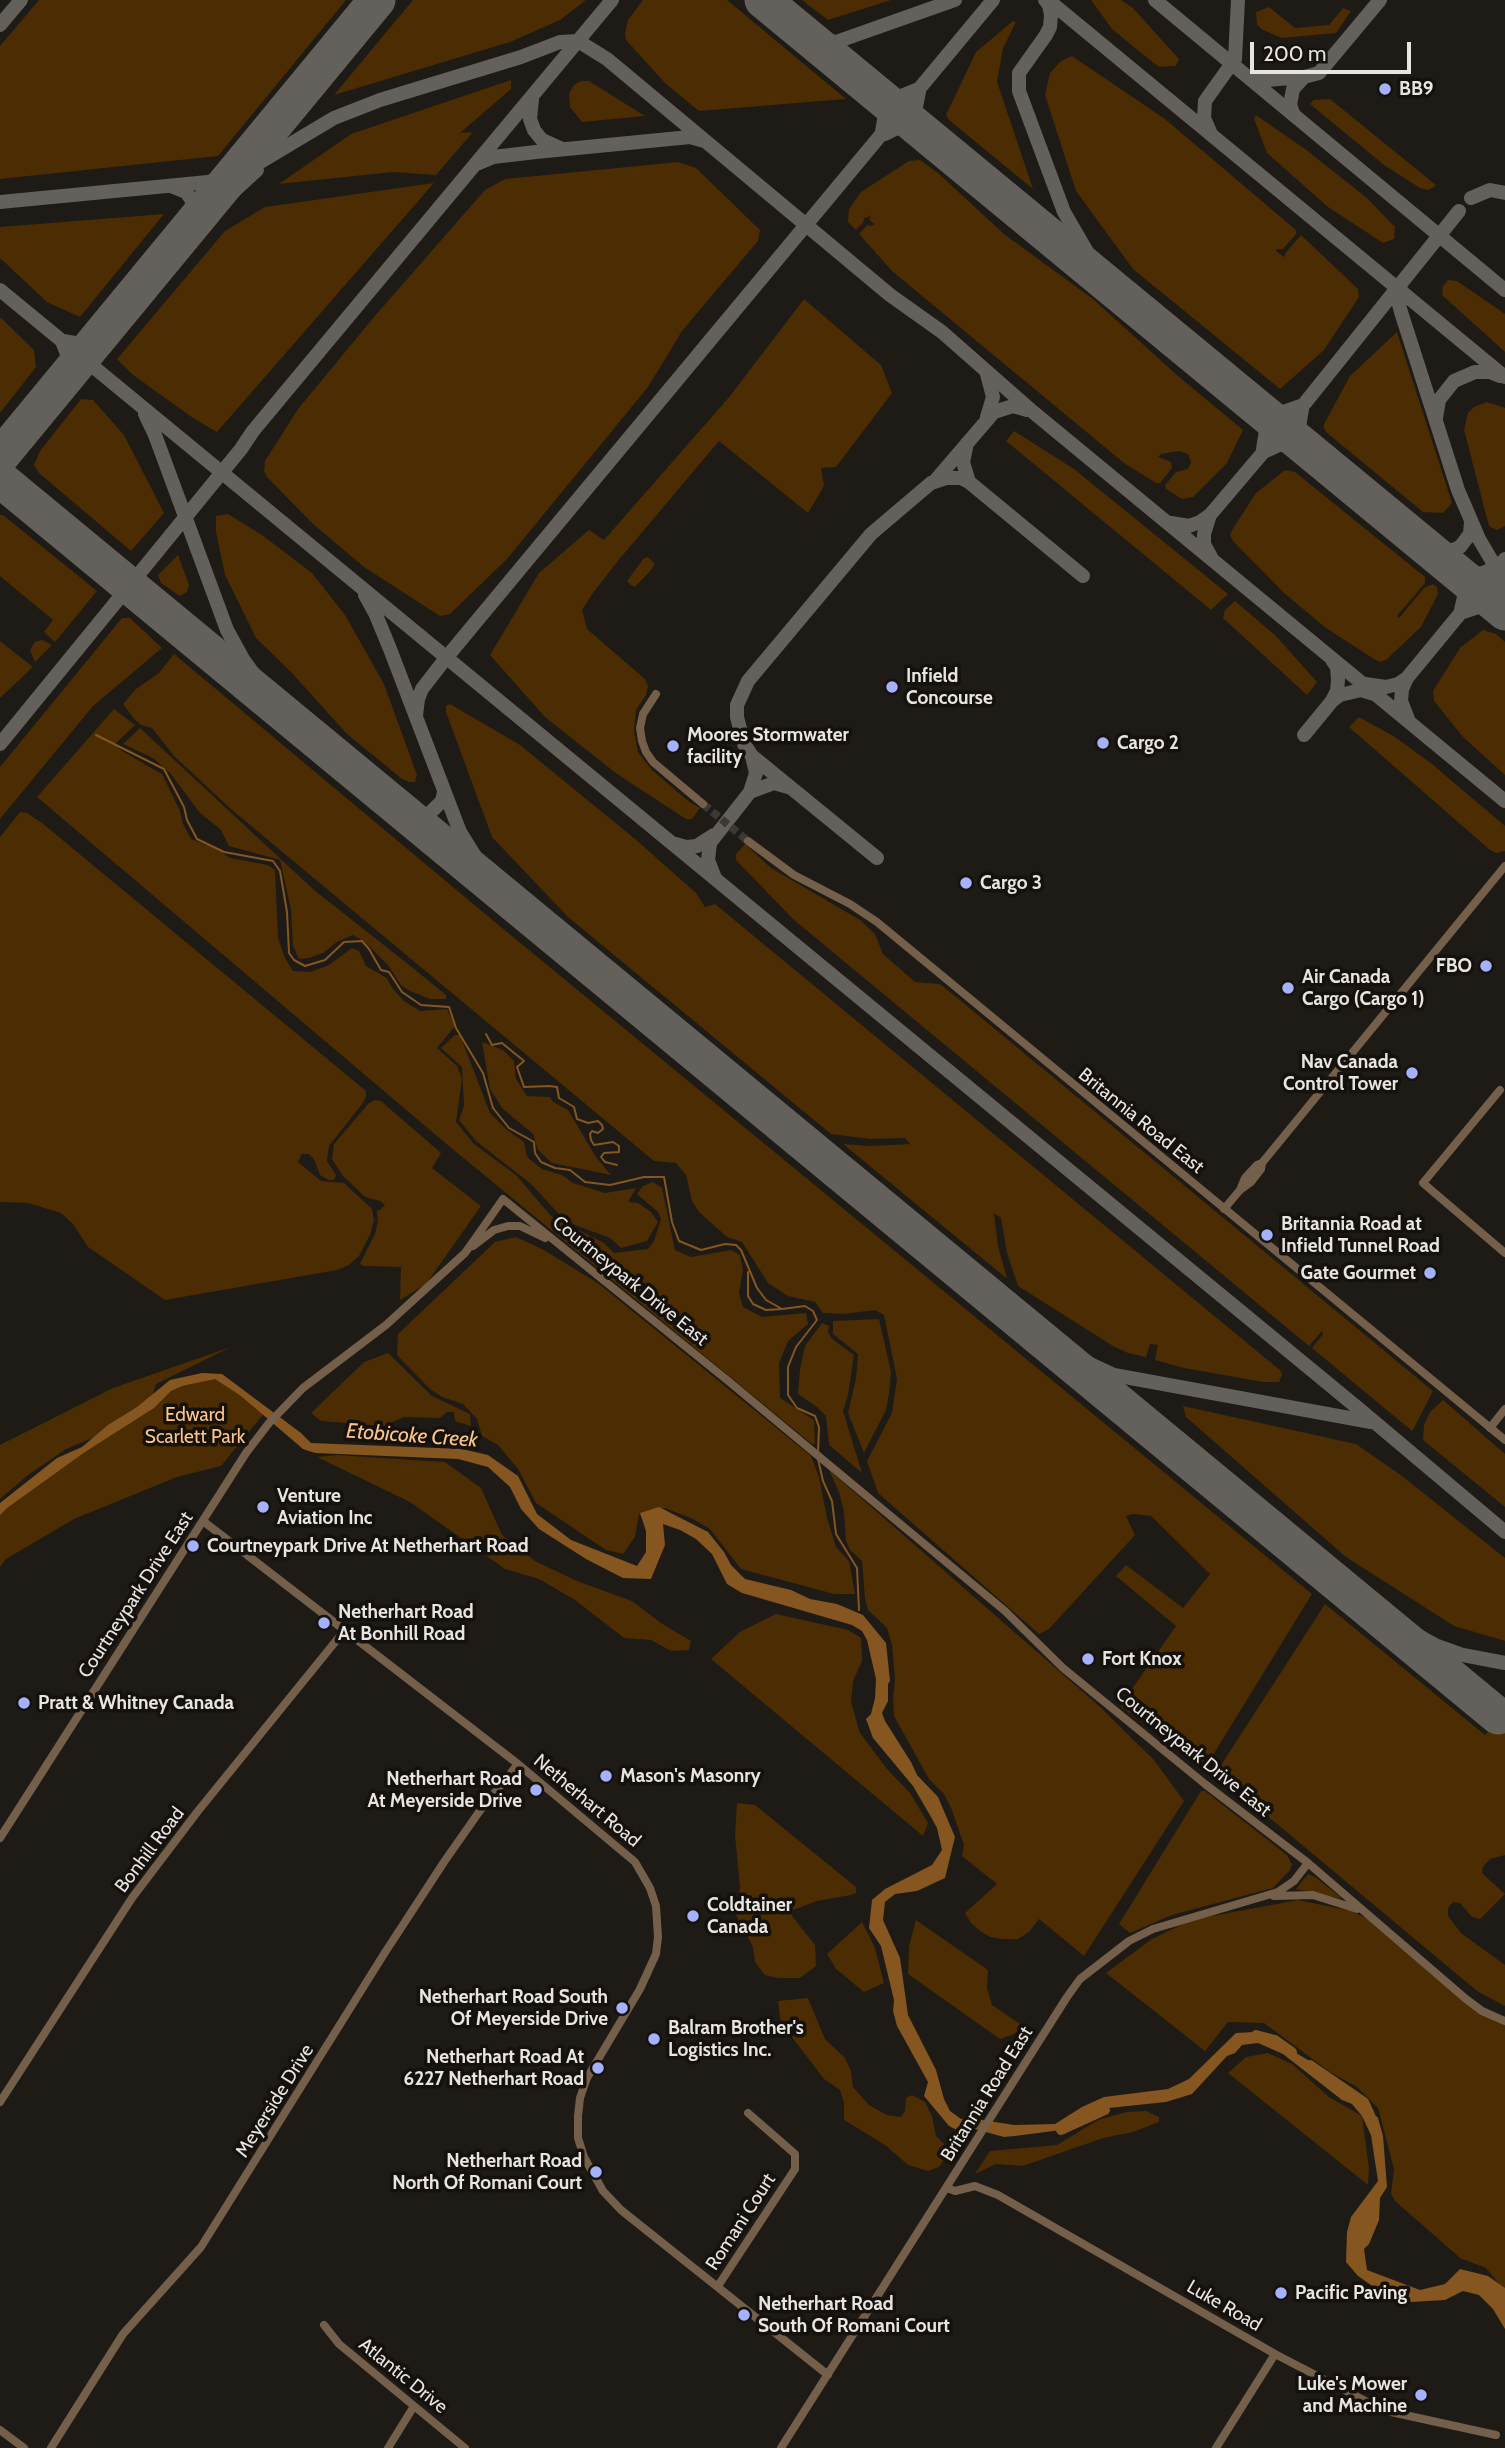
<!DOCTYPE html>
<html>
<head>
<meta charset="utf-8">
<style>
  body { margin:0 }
  #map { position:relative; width:1505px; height:2448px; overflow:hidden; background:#1e1a15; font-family:Cabin,sans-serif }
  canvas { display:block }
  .scale { position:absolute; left:1250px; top:42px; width:161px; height:32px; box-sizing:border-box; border:4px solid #e8e4e1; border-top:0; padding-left:9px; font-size:21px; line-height:24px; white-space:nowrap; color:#e8e4e1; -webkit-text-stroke:5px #15110d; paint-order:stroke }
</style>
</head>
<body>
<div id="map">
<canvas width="1505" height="2448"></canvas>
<div class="scale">200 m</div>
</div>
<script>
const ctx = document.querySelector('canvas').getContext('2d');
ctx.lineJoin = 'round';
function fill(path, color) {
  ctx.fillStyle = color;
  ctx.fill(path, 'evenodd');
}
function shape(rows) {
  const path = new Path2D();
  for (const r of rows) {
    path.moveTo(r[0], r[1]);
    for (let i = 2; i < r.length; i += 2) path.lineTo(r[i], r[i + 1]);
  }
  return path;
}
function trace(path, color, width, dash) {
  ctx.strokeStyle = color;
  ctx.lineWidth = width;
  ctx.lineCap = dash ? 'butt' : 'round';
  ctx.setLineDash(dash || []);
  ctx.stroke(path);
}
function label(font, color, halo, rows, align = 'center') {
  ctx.font = font + ' Cabin,sans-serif';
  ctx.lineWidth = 7;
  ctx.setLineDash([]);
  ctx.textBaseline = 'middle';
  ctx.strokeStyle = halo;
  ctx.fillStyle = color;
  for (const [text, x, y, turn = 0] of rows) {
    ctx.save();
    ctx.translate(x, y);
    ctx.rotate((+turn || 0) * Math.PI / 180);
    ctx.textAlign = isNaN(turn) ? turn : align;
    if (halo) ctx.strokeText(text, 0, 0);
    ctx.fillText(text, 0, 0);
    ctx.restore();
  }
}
fill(shape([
  [39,0,346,0,218,156,0,179,0,46],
  [413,0,586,0,560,20,510,42,334,95],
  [643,0,727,0,846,99,699,111,665,83,626,40,625,34,628,20],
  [802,0,891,0,828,20],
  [1091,0,1121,0,1133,8,1179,59,1176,66,1159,67,1135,48,1112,29],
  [1269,7,1295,28,1329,25,1343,8,1351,11,1336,33,1282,38,1263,30,1257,25,1256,12],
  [1013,21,1016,22,1003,48,997,82,1033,189,949,120,946,115,976,52],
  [1072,56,1165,119,1296,230,1296,234,1283,249,1277,249,1276,251,1284,257,1287,251,1301,235,1358,289,1359,297,1324,350,1280,389,1133,269,1076,191,1045,95,1050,73,1061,61],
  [511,80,511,89,460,133,473,132,436,175,393,172,279,184,351,134],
  [581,81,589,81,645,116,582,122,570,107,569,93,574,85],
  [1330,99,1436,185,1434,187,1428,190,1420,188,1384,165,1310,104,1314,100],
  [1256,115,1305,149,1367,198,1395,227,1394,239,1383,243,1328,207,1267,153,1254,119],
  [920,160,938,173,1004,234,1093,299,1178,376,1243,430,1227,463,1193,497,1182,499,1166,489,1165,485,1176,472,1188,469,1191,462,1188,454,1179,451,1161,454,1158,457,1171,462,1172,468,1160,483,1156,483,1124,463,892,271,859,234,867,225,872,226,874,224,869,220,871,215,867,218,865,217,863,223,856,230,848,222,849,209,861,192,909,161],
  [678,162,696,168,760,230,758,241,682,331,648,387,507,559,450,614,440,616,364,567,312,523,267,477,264,471,265,461,298,409,374,317,485,190,505,179],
  [434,183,217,432,193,418,133,375,117,359,225,231,265,207],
  [164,214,80,317,47,302,0,258,0,227],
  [1448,280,1457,281,1505,314,1505,352,1442,295,1443,286],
  [804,299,881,365,892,393,836,467,821,468,824,486,808,513,719,441,617,562,593,593,582,610,587,629,645,679,648,686,646,695,636,710,634,731,638,752,652,770,688,801,700,808,692,819,686,819,617,774,545,717,490,655,539,573,589,530,604,540,730,396],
  [0,317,34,350,36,367,0,413],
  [1397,332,1452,503,1443,513,1423,512,1326,432,1324,428,1324,424,1350,376],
  [81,399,93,400,124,435,164,513,131,551,39,473,34,465,40,451],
  [1487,402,1505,408,1505,526,1497,530,1489,526,1464,430,1468,413,1474,407],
  [1014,431,1074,469,1228,594,1211,610,1006,441],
  [1285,470,1295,472,1425,577,1425,583,1397,616,1399,618,1424,588,1433,584,1437,587,1438,594,1421,627,1386,660,1380,662,1374,659,1326,628,1284,593,1233,541,1230,535,1232,530,1256,493],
  [228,514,262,535,312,573,345,615,384,684,417,775,415,782,409,782,402,779,347,734,292,673,256,638,225,575,216,532,216,516],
  [0,515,3,515,97,591,55,642,44,632,53,620,0,576],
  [178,555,189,585,187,592,180,596,161,583,158,575],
  [648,557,655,564,652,569,635,587,631,585,627,581,644,558],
  [1235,601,1276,636,1317,682,1307,695,1223,618,1225,610],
  [122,618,130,618,162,648,93,706,0,819,0,767],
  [1483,630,1496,634,1505,642,1505,775,1463,737,1434,701,1433,691,1460,648],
  [42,640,52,645,35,662,30,650,35,642],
  [0,641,33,667,0,698],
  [174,654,490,918,1312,1594,1205,1768,1120,1706,1176,1626,1116,1576,1126,1565,1183,1608,1210,1574,1151,1516,1133,1514,1126,1516,1135,1535,1049,1629,1039,1634,878,1493,867,1461,892,1413,897,1379,884,1315,875,1310,844,1314,823,1313,815,1302,788,1296,768,1283,742,1242,727,1237,699,1212,692,1201,686,1175,676,1163,654,1161,232,810,174,756,152,728,141,725,135,720,123,704,136,689,159,673],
  [450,704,520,745,634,838,696,893,705,907,715,904,1281,1371,1282,1375,1279,1382,1263,1382,1184,1368,1155,1360,1158,1345,1150,1344,1146,1357,1128,1353,1113,1346,1018,1286,1007,1253,1001,1218,994,1213,998,1246,1007,1278,1005,1277,843,1144,871,1146,910,1144,905,1138,870,1139,831,1134,568,917,492,837,446,712,446,706],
  [114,709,135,725,115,744,122,751,162,774,180,811,183,824,191,839,217,849,230,858,268,865,275,870,278,938,285,958,293,971,310,972,329,965,352,948,359,951,366,966,387,978,393,989,404,1001,420,1011,447,1009,455,1026,437,1048,457,1066,462,1079,456,1122,474,1144,516,1175,551,1216,604,1243,614,1253,648,1249,654,1241,661,1219,658,1212,637,1194,643,1186,653,1182,662,1188,675,1250,691,1257,731,1250,740,1255,743,1270,739,1293,743,1307,762,1317,806,1313,808,1324,788,1341,779,1363,780,1398,814,1420,815,1444,812,1444,450,1147,37,797],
  [1359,717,1395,737,1432,764,1505,826,1505,851,1496,853,1490,850,1349,727],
  [140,728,314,890,408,964,446,995,446,999,430,999,410,991,401,985,388,965,365,942,353,935,337,942,323,953,309,958,299,959,293,946,291,910,280,860,229,846,221,830,200,813,170,773,153,758,123,744],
  [20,812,27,813,42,823,366,1091,366,1097,362,1104,329,1146,327,1161,336,1175,334,1180,329,1180,320,1175,314,1159,309,1154,302,1154,298,1162,321,1181,344,1183,372,1209,374,1220,370,1235,359,1256,349,1265,337,1270,165,1300,88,1247,73,1224,61,1213,28,1203,0,1202,0,837],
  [745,844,771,868,860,920,875,934,883,954,915,982,939,984,944,987,1433,1391,1414,1428,1412,1431,1312,1348,1323,1334,1322,1331,1309,1346,794,920,736,860,736,854],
  [455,1035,460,1035,490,1113,507,1130,524,1142,527,1157,542,1169,562,1175,573,1183,605,1193,636,1188,628,1202,638,1203,651,1212,658,1222,647,1241,621,1248,610,1238,575,1225,558,1213,531,1184,476,1141,459,1120,464,1106,462,1067,441,1048],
  [482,1042,503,1050,514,1061,516,1079,527,1096,550,1097,553,1102,568,1110,596,1157,611,1175,552,1163,538,1150,533,1134,502,1108,490,1089],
  [375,1100,381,1101,441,1153,432,1168,481,1206,426,1284,400,1300,401,1267,364,1266,360,1264,375,1234,378,1221,377,1211,380,1210,385,1205,380,1201,365,1197,343,1176,332,1159,334,1144,369,1103],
  [516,1237,544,1250,599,1284,811,1456,819,1477,827,1518,836,1547,849,1561,855,1594,834,1594,741,1569,710,1529,693,1519,665,1508,639,1514,635,1537,623,1554,606,1550,536,1503,518,1469,498,1445,482,1436,477,1419,463,1404,442,1397,430,1389,397,1355,398,1334,495,1242],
  [879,1319,891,1372,889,1394,886,1410,864,1453,848,1413,856,1379,858,1354,833,1334,833,1321],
  [822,1323,829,1326,828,1332,832,1339,854,1355,848,1395,843,1411,862,1473,829,1445,826,1416,817,1407,798,1394,800,1369,805,1346],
  [231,1347,156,1384,151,1400,97,1436,66,1449,28,1475,0,1499,0,1445,113,1388],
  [388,1353,432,1396,470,1414,471,1426,455,1421,454,1412,447,1412,440,1418,404,1417,384,1426,321,1421,311,1413,364,1362],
  [215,1376,266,1411,221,1466,177,1477,74,1519,6,1559,0,1567,0,1510,168,1387],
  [1443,1400,1505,1454,1505,1507,1423,1440,1424,1425,1430,1412],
  [1183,1406,1356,1444,1402,1476,1505,1558,1505,1641,1454,1626,1346,1557,1186,1417],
  [337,1455,445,1462,481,1488,502,1535,535,1561,577,1581,632,1601,661,1623,691,1641,689,1650,671,1651,651,1640,624,1638,575,1600,539,1579,505,1569,410,1502,317,1457],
  [829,1470,1099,1706,1154,1760,1184,1801,1084,1956,1039,1919,1029,1932,1018,1939,1002,1939,990,1937,980,1931,971,1923,965,1913,997,1884,962,1856,964,1845,952,1810,944,1794,929,1779,894,1716,893,1699,895,1679,892,1645,887,1628,868,1610,865,1599,862,1561,850,1550,846,1541,844,1512,839,1492],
  [1325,1604,1485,1735,1505,1711,1505,1855,1490,1859,1482,1868,1483,1874,1505,1894,1480,1919,1472,1917,1460,1903,1453,1902,1448,1908,1448,1916,1461,1933,1505,1965,1505,2006,1477,1991,1216,1773],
  [776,1614,848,1630,861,1638,862,1661,853,1681,851,1702,860,1733,887,1769,910,1793,928,1823,923,1836,711,1659,740,1632],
  [1201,1791,1205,1791,1287,1855,1292,1864,1290,1870,1273,1888,1172,1915,1130,1933,1119,1924],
  [737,1803,755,1805,856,1887,856,1893,851,1895,817,1901,793,1910,792,1916,815,1945,816,1966,800,1978,778,1978,765,1975,755,1962,753,1947,735,1913,740,1888,735,1835],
  [1308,1874,1315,1877,1343,1899,1296,1889],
  [1298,1900,1351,1911,1381,1925,1479,2009,1505,2017,1505,2291,1486,2268,1460,2258,1395,2201,1391,2193,1394,2169,1378,2108,1357,2087,1330,2072,1264,2023,1228,2022,1205,2051,1106,1973,1152,1939,1191,1920],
  [916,1920,988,1970,987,1988,992,2005,1023,2026,1014,2034,1000,2039,908,1974,909,1946],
  [862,1922,875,1948,884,1983,864,1992,836,1969,827,1954],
  [808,1998,825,2039,845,2058,851,2071,853,2087,869,2105,887,2115,901,2117,905,2111,906,2098,912,2095,925,2102,932,2116,936,2136,944,2144,945,2158,939,2167,928,2171,908,2165,885,2145,844,2120,844,2103,840,2090,824,2079,781,2023,778,2001],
  [1268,2053,1292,2064,1329,2097,1362,2116,1369,2168,1368,2185,1228,2073,1246,2057],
  [1146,2111,1159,2117,1159,2122,1133,2132,1103,2138,1023,2166,996,2164,975,2174,990,2151,1057,2145,1098,2120,1126,2112]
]), '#4b2c03');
fill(shape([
  [202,1373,222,1374,301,1433,311,1443,462,1449,488,1455,518,1476,537,1514,571,1540,637,1566,646,1552,646,1531,640,1513,659,1507,708,1532,724,1552,731,1565,745,1579,791,1590,810,1599,837,1604,863,1615,886,1643,890,1681,888,1684,888,1701,882,1713,885,1721,911,1762,917,1775,938,1797,955,1837,945,1878,917,1891,895,1894,885,1902,883,1920,900,1958,908,2015,936,2070,944,2099,950,2111,961,2119,970,2118,1014,2125,1055,2124,1082,2107,1104,2097,1168,2089,1189,2079,1236,2033,1254,2032,1284,2046,1308,2060,1334,2084,1359,2098,1378,2118,1383,2136,1387,2187,1380,2198,1379,2220,1369,2244,1364,2249,1367,2270,1420,2290,1445,2284,1460,2269,1488,2276,1505,2288,1505,2329,1493,2309,1479,2295,1463,2291,1445,2300,1411,2302,1384,2293,1371,2285,1358,2276,1346,2262,1347,2232,1351,2217,1378,2181,1371,2135,1362,2116,1352,2104,1342,2100,1283,2054,1258,2043,1242,2045,1235,2053,1227,2056,1192,2094,1166,2102,1109,2108,1102,2112,1079,2119,1069,2127,1061,2130,1015,2136,1004,2137,975,2129,961,2132,949,2126,924,2096,928,2082,897,2026,893,2011,894,2000,881,1946,869,1928,872,1900,885,1889,932,1865,942,1850,937,1828,931,1817,913,1786,873,1738,866,1719,871,1714,875,1698,876,1679,867,1640,862,1631,852,1625,742,1593,727,1584,712,1554,696,1539,680,1530,663,1524,665,1545,651,1579,623,1578,586,1559,539,1529,521,1509,510,1487,488,1467,458,1459,315,1453,303,1449,241,1396,215,1379,182,1386,171,1391,154,1408,85,1452,7,1508,0,1515,0,1503,57,1458,82,1447,108,1425,137,1407,170,1380]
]), '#855620');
trace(shape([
  [96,735,164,769,184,807,187,820,197,839,224,852,273,861,280,871,287,912,289,953,294,960,305,966,325,960,344,942,362,941,369,949,381,970,389,972,402,992,421,1005,449,1007,456,1028,483,1073,493,1108,509,1128,534,1142,535,1153,541,1162,555,1168,570,1170,585,1182,610,1185,644,1177,664,1177,672,1222,679,1241,701,1250,725,1244,736,1245,741,1250,757,1288,766,1300,782,1309,805,1306,813,1311,817,1320,796,1347,788,1367,788,1395,797,1408,815,1416,819,1427,818,1453],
  [486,1034,492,1045,502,1043,524,1061,517,1067,524,1087,549,1086,557,1087,559,1098,574,1107,577,1119,588,1123,598,1121,602,1125,603,1129,598,1133,592,1131,590,1134,591,1140,594,1145,613,1142,619,1146,619,1152,604,1153,601,1157,605,1162,617,1165],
  [748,1272,748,1296,753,1304,766,1310,782,1309],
  [818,1459,823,1481,832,1501,836,1534,857,1568,859,1610]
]), '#855620', 2);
trace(shape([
  [1256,2035,1275,2040,1292,2052],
  [1310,2065,1364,2102,1370,2115],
  [1061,2130,1105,2110]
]), '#855620', 10);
trace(shape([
  [1045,0,1049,5,1051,15,1050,27,1046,35,1019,73,1019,91,1064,212,1104,281],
  [1048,0,1505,377],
  [1155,0,1505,290],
  [0,25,21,0],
  [808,37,836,42,955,0],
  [1254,81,1304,77,1319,73,1380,0],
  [919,92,916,107,917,117,927,134],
  [532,99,530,119,534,130,542,140,562,149],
  [1293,113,1290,105,1293,89,1304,77],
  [882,132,885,114,882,103,872,90,899,97,916,90],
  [885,134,897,128,909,126,928,135],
  [1211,134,1204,118,1205,101,1235,59,1238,0],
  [479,163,493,157,536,152,690,137,704,141],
  [228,172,248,156],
  [171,186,186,192,191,199,194,208,191,225],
  [1471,198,1490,190,1505,193],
  [0,202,208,182,231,176,252,167,334,118,380,100,521,57,560,42,578,41,607,59,890,295,942,332,1033,412,1505,801],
  [175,245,257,170],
  [1401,284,1398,301,1401,312,1458,490,1479,539,1505,583],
  [0,290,1359,1409,1505,1532],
  [63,341,81,344,89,342,101,334],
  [63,381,69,359,63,344],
  [145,414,155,435,227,630,243,659,269,695,299,726],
  [987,417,993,397,987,374],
  [1436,418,1439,400,1454,381,1475,372,1490,372,1500,376],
  [967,443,963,462,969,482],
  [1263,449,1267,425,1259,409,1283,412,1303,405],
  [1266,451,1279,445,1292,444,1310,451,1299,427,1302,409],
  [934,482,994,412,1013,406,1027,410],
  [1210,515,1204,534,1204,544,1211,557],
  [1171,523,1189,526,1200,522,1210,515,1305,403,1459,211],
  [1430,549,1445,553,1460,547,1470,534,1471,522],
  [1450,567,1472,574,1483,573,1500,565,1494,583,1495,593,1505,611],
  [1451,568,1463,586,1464,597,1461,610],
  [365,595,376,615,390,649,460,832,478,861,501,887,530,916],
  [1463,612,1484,605,1505,612],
  [1365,684,1386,687,1398,684,1407,678],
  [1332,701,1337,691,1338,680,1337,667,1332,660],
  [416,716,418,699,422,689,446,658,993,0],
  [1408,719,1401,701,1402,689,1407,678,1505,559],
  [1304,735,1332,701,1340,695,1361,690,1374,694],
  [0,744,241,449,253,431,612,0],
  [752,756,877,858],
  [750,792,774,783,788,787],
  [402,811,410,815,429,814,442,801,444,792],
  [672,843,686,847,697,846,714,835],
  [715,878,708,860,710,843,750,792,756,773,752,756,744,744,737,717,737,705,748,681,871,534,931,483,946,478,961,478,969,482,1083,576],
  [1036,1333,1069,1354,1114,1375,1371,1422],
  [1373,1611,1435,1645,1463,1655,1505,1663]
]), '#64605c', 14);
trace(shape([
  [763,0,1505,612],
  [0,457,377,0],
  [0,479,1498,1716]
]), '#64605c', 37);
trace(shape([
  [703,804,748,841]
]), '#3c3834', 8, [8, 4]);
trace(shape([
  [656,694,643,714,640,728,642,741,646,752,653,762,703,804],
  [748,841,794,875,850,904,877,922,1505,1440],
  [1500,1090,1423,1183,1505,1253],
  [1240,1190,1251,1182,1261,1169,1262,1163,1505,866],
  [1224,1209,1240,1190,1245,1178,1257,1165,1262,1163],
  [473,1246,494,1230,508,1226,520,1226,545,1238],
  [1490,1428,1505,1409],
  [203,1521,518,1764,635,1862,650,1888,656,1906,658,1937,656,1954,640,1989,587,2078,580,2098,578,2116,578,2138,584,2157,603,2191,621,2210,828,2375],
  [0,1838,246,1453,269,1423,303,1388,386,1325,465,1253,503,1199,727,1380,1005,1611,1063,1668,1205,1784,1308,1863,1466,1999,1482,2011,1505,2021],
  [1274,1896,1313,1895,1357,1909],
  [0,2102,132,1898,198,1811,344,1631],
  [947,2188,955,2191,975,2186,998,2195,1275,2354,1377,2407,1391,2412,1496,2435],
  [718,2286,795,2169,795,2154,748,2113],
  [324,2325,339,2344,465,2448],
  [0,2430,24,2448],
  [51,2448,123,2334,201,2247,384,1954,444,1862,479,1812,518,1764],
  [388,2448,414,2406],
  [781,2448,1067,1997,1080,1979,1129,1941,1153,1929,1278,1892,1294,1881,1308,1863],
  [1216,2448,1275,2354]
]), '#745f4a', 8);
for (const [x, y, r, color] of [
  [1385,89,7,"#a5b1fc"],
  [892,687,7,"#a5b1fc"],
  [1103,743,7,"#a5b1fc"],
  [673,746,7,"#a5b1fc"],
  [966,883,7,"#a5b1fc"],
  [1486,966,7,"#a5b1fc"],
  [1288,988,7,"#a5b1fc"],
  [1412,1073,7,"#a5b1fc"],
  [1267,1235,7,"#a5b1fc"],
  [1430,1273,7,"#a5b1fc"],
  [263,1507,7,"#a5b1fc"],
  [193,1546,7,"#a5b1fc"],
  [324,1623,7,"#a5b1fc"],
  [1088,1659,7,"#a5b1fc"],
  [24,1703,7,"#a5b1fc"],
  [606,1776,7,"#a5b1fc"],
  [536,1790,7,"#a5b1fc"],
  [693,1916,7,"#a5b1fc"],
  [622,2008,7,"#a5b1fc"],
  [654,2039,7,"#a5b1fc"],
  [598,2068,7,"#a5b1fc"],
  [596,2172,7,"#a5b1fc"],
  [1281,2293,7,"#a5b1fc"],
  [744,2315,7,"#a5b1fc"],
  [1421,2395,7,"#a5b1fc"]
]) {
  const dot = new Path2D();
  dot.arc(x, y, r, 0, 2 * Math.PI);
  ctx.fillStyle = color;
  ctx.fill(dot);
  trace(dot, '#15110d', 2.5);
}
label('bold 19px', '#e8e4e1', '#15110d', [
  ["BB9",1399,89],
  ["Infield",906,676],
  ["Concourse",906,698],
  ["Moores Stormwater",687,735],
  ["facility",687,757],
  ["Cargo 2",1117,743],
  ["Cargo 3",980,883],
  ["FBO",1472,966,"right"],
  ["Air Canada",1302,977],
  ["Cargo (Cargo 1)",1302,999],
  ["Nav Canada",1398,1062,"right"],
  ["Control Tower",1398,1084,"right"],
  ["Britannia Road at",1281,1224],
  ["Infield Tunnel Road",1281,1246],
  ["Gate Gourmet",1416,1273,"right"],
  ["Venture",277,1496],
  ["Aviation Inc",277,1518],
  ["Courtneypark Drive At Netherhart Road",207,1546],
  ["Netherhart Road",338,1612],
  ["At Bonhill Road",338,1634],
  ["Fort Knox",1102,1659],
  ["Pratt & Whitney Canada",38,1703],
  ["Mason's Masonry",620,1776],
  ["Netherhart Road",522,1779,"right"],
  ["At Meyerside Drive",522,1801,"right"],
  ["Coldtainer",707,1905],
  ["Canada",707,1927],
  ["Netherhart Road South",608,1997,"right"],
  ["Of Meyerside Drive",608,2019,"right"],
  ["Balram Brother's",668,2028],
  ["Logistics Inc.",668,2050],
  ["Netherhart Road At",584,2057,"right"],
  ["6227 Netherhart Road",584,2079,"right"],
  ["Netherhart Road",582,2161,"right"],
  ["North Of Romani Court",582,2183,"right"],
  ["Pacific Paving",1295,2293],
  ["Netherhart Road",758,2304],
  ["South Of Romani Court",758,2326],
  ["Luke's Mower",1407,2384,"right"],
  ["and Machine",1407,2406,"right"]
], 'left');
label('19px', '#e8e4e1', '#15110d', [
  ["Britannia Road East",1141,1121,39],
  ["Courtneypark Drive East",630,1281,39],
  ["Courtneypark Drive East",136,1595,-57],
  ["Courtneypark Drive East",1193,1752,39],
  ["Netherhart Road",587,1801,40],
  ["Bonhill Road",150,1850,-53],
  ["Britannia Road East",987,2094,-58],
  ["Meyerside Drive",275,2101,-58],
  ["Romani Court",741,2222,-57],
  ["Luke Road",1224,2306,30],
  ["Atlantic Drive",403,2376,39]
]);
label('19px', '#fec58b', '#15110d', [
  ["Edward",195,1415],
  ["Scarlett Park",195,1437]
]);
label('italic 21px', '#fcc48a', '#15110d', [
  ["Etobicoke Creek",412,1436,4]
]);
</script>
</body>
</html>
